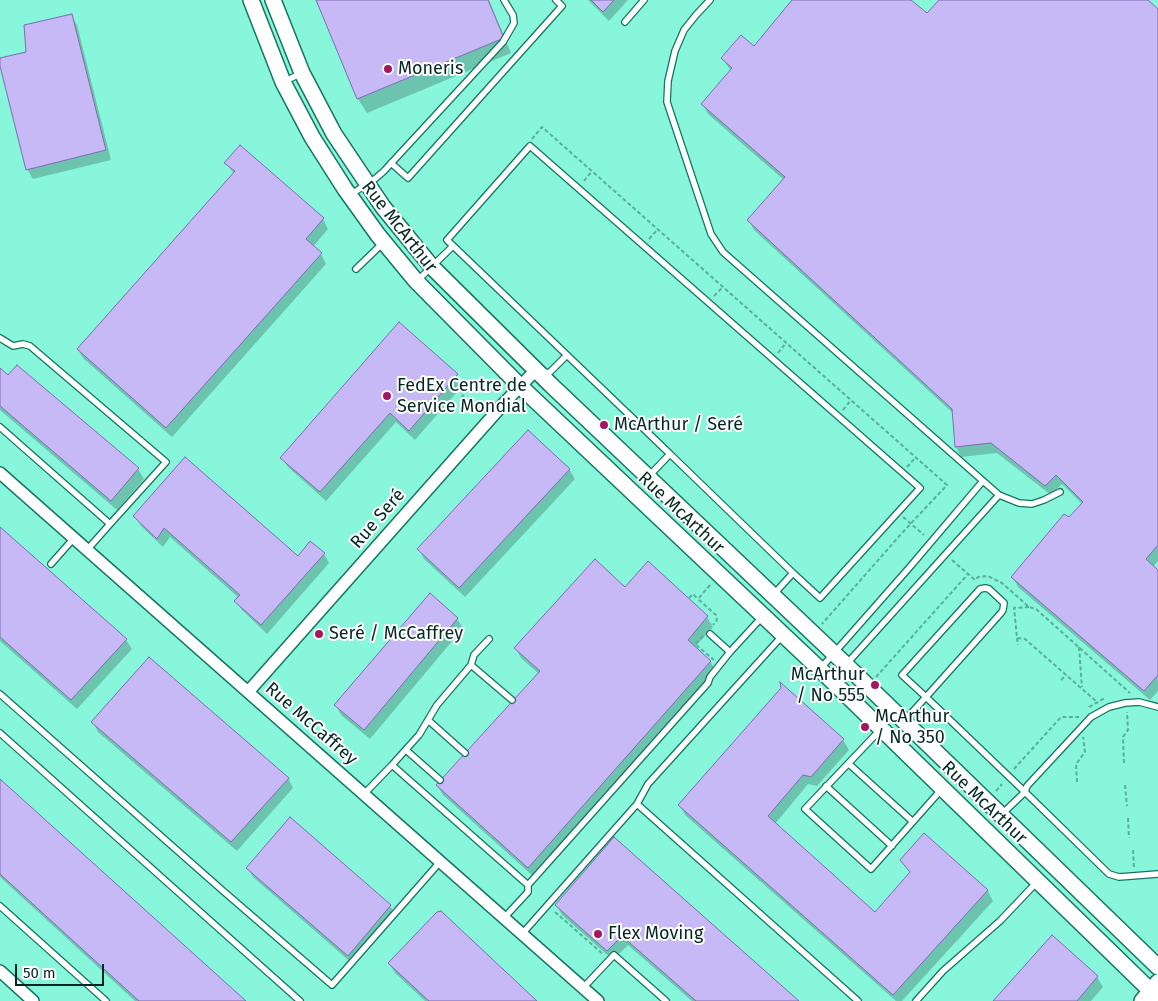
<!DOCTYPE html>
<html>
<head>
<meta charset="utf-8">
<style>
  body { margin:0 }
  #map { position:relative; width:1158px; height:1001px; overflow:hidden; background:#87f6da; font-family:"Fira Sans",sans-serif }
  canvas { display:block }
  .scale { position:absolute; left:15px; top:964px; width:89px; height:22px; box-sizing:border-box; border:2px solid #032820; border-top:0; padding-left:6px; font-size:15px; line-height:18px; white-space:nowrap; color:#032820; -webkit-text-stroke:4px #fff; paint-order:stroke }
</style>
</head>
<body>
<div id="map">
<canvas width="1158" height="1001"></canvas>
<div class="scale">50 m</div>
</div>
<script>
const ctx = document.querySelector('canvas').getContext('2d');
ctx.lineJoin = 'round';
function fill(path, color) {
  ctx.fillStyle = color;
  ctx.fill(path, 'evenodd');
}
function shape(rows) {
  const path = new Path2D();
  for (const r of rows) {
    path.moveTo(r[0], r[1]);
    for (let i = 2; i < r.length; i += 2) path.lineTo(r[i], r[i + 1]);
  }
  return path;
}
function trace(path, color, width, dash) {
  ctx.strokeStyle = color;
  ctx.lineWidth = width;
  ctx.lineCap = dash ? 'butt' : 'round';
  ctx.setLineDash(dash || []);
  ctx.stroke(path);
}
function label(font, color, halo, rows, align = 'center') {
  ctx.font = font + ' "Fira Sans",sans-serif';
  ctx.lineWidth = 4;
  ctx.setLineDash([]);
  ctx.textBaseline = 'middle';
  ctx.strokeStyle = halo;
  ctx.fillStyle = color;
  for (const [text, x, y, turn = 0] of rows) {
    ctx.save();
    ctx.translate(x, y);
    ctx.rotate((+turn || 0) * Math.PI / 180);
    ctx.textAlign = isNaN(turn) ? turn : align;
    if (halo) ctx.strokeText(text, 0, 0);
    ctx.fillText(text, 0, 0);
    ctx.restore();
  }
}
fill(shape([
  [318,0,489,0,511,53,367,113,358,99],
  [588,0,628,0,609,21],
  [794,0,910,0,927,15,940,0,1146,0,1158,10,1158,561,1153,567,1158,571,1158,691,1150,700,1018,587,1013,577,1082,504,1062,484,1051,495,997,453,961,457,956,447,954,414,754,230,749,220,784,180,708,114,703,104,731,71,722,58,754,48],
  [71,15,77,25,111,160,33,179,27,169,0,60,28,53],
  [226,163,323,219,328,229,313,247,321,254,326,264,172,437,84,359,78,350,234,174],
  [399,324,457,375,463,385,415,440,396,422,326,501,288,467,282,458],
  [0,370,138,469,144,479,117,510,0,410],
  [569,469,575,479,465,597,424,559,419,549],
  [135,516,298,558,324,554,329,563,267,634,242,610,236,601,239,598,170,537,163,547,141,526],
  [0,528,126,640,132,649,77,709,0,641],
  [625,589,707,617,713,627,695,647,710,661,716,671,534,877,443,795,437,785,539,674,521,658,516,648],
  [457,619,463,628,370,739,341,715,336,705],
  [782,686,843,740,849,750,817,786,808,784,775,824,875,913,911,874,901,860,924,835,988,891,993,901,902,1001,896,1001,685,815,680,805,783,688],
  [93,722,288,778,293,788,237,851,98,732],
  [0,781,244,1001,135,1001,0,877],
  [290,818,390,906,396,916,354,965,253,877,248,868],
  [556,905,797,1001,692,1001,628,945,613,960,562,915],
  [1052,937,1097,977,1103,987,1091,1001,995,1001],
  [389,963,536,1001,425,1001,395,973]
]), '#0003');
const building = shape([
  [316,0,488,0,504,38,357,99,316,0],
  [591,0,614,0,603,12,591,0],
  [792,0,911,0,927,13,939,0,1148,0,1158,9,1158,545,1146,559,1158,570,1158,675,1144,691,1011,577,1064,514,1069,517,1083,502,1056,475,1045,486,991,443,955,447,952,409,747,220,785,177,701,104,732,68,721,58,741,35,754,46,792,0],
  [72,14,106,150,26,170,0,66,0,58,26,52,24,25,72,14],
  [240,145,324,218,306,239,322,253,166,428,77,349,235,171,224,163,240,145],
  [399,322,458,374,409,431,390,413,320,492,280,458,399,322],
  [17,365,139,468,111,501,0,406,0,368,8,375,17,365],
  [528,430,570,469,459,588,417,549,528,430],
  [185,457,298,556,310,541,325,553,261,625,234,601,240,595,164,528,157,539,133,516,185,457],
  [0,527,127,639,71,700,0,637,0,527],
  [595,559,625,587,648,561,708,616,688,640,711,661,528,868,436,785,540,671,514,648,595,559],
  [430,593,458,618,364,730,334,705,430,593],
  [149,657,289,778,231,842,91,722,149,657],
  [780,682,844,739,811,777,803,775,768,816,875,912,910,872,900,860,924,833,988,890,893,995,678,805,781,688,780,682],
  [0,779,246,1001,139,1001,0,874,0,779],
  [290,817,391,905,348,956,246,868,290,817],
  [614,837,799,1001,696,1001,622,936,607,951,555,905,614,837],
  [441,911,537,1001,429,1001,388,963,437,912,441,911],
  [1052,935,1098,976,1077,1001,993,1001,1052,935]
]);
fill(building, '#c7b8f6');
trace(building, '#7f6bb3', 1);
const lane = shape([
  [710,0,696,15,684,30,675,51,668,81,667,102,711,234,723,252,999,495,1019,503,1032,504,1044,500,1060,492],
  [625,22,644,0],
  [283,82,302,73],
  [391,163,408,178,562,6,556,0],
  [350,195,376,178,384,171,503,42,514,23,513,15,504,0],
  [356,269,384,242],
  [418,280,453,246],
  [0,338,13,346,23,344,30,346,166,462,110,524],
  [544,372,549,373,567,355],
  [0,427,110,524,87,550],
  [670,454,447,240,530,146,920,488,820,598,793,573],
  [649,476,670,454,793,573,774,594],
  [51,564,74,538],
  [710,634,730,652,763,616],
  [471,665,512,700],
  [820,669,909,568,982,482],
  [833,679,999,495],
  [0,694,222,890,332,985,440,862],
  [428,720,465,753],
  [905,720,926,697,1001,613,1003,610,1004,603,989,589,985,588,980,589,902,675,926,697,1025,792,1109,874,1119,877,1158,874],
  [881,729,805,809,871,869,941,790],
  [0,733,300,1001],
  [406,750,440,780],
  [849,764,912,821],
  [392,765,419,735,437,705,471,665,474,655,489,639],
  [826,786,892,846],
  [364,794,392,765,528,885],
  [637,804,858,1001],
  [1002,814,1025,792,1027,786,1091,717,1109,707,1125,703,1139,702,1158,707],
  [0,906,106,1001],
  [504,918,528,892,528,885,708,683,710,677,730,652],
  [522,934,637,804,648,784,783,635],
  [583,988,614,955,666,1001],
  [916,1001,943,971,1000,921,1037,882]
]);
const street = shape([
  [0,473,598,1001],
  [248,692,506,401,536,370],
  [0,971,33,1001]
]);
const secondary = shape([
  [251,0,283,82,312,137,345,189,378,235,416,281,520,386,828,677,1158,998],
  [273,0,302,73,334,134,383,207,432,267,550,384,842,661,1158,967],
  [1142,1001,1158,982]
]);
trace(lane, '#167462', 8);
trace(street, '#167462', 14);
trace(secondary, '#167462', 18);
trace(shape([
  [532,139,542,127,947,485,902,533,822,624],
  [584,181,592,171],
  [649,239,658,229],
  [714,296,723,287],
  [778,353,786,343],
  [453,380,454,386,464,394,461,398],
  [843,410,851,400],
  [907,467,916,457],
  [903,517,924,535],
  [952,560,975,580,978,577,988,576,1002,583,1029,607,1036,609,1130,693],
  [710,585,698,599,716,615,717,620,713,625],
  [689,598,693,594,698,599],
  [1029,607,1014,608,1017,638,1025,639,1097,702],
  [703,636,695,644,714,660],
  [1017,638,1018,645],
  [1079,647,1082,687],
  [876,677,968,574],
  [1061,680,1066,675],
  [1089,707,1105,698],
  [1124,763,1123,737,1128,730,1127,712],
  [1014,769,1061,717,1079,717],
  [1077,782,1076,764,1085,752,1083,737],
  [1125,785,1127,806],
  [996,791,1002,784],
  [1128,818,1129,838],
  [1133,850,1134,868],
  [555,912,604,955]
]), '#5aaf9a', 2, [4, 2.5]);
trace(lane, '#fff', 5.5);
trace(street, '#fff', 11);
trace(secondary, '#fff', 15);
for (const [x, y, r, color] of [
  [388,69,5,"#a21760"],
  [387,396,5,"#a21760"],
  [604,425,5,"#a21760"],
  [319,634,5,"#a21760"],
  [875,685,5,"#a21760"],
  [865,727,5,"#a21760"],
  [598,934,5,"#a21760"]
]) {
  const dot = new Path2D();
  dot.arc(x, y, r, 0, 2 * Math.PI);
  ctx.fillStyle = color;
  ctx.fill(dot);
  trace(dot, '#fff', 2);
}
label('18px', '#032820', '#fff', [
  ["Moneris",398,69],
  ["FedEx Centre de",397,386],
  ["Service Mondial",397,407],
  ["McArthur / Seré",614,425],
  ["Seré / McCaffrey",329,634],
  ["McArthur",865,675,"right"],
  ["/ No 555",865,696,"right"],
  ["McArthur",875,717],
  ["/ No 350",875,738],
  ["Flex Moving",608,934]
], 'left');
label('18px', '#032820', '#fff', [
  ["Rue McArthur",399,227,52],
  ["Rue McArthur",681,513,43],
  ["Rue Seré",378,519,-49],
  ["Rue McCaffrey",311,724,41],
  ["Rue McArthur",984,803,44]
]);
</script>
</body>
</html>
